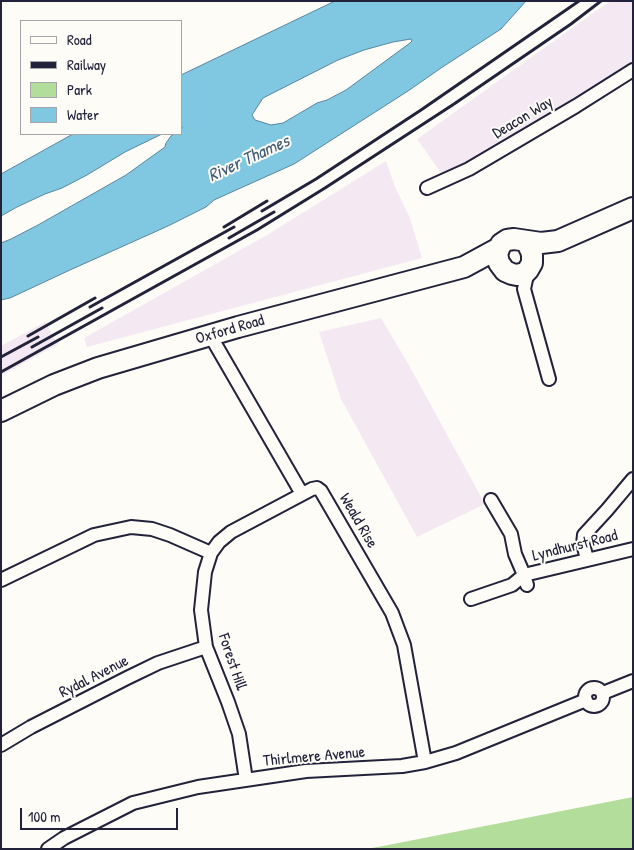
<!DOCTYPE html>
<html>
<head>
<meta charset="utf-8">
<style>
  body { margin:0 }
  #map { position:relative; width:634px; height:850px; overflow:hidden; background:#fdfcf7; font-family:"Patrick Hand",sans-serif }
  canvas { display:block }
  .frame { position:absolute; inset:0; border:2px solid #22223b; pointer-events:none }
  .legend { position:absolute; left:20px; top:20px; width:162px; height:115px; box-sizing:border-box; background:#fdfcf7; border:1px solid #a5a5ac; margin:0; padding:6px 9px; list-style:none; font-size:15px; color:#22223b }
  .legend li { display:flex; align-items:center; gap:10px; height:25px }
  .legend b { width:25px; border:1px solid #a5a5ac }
  .scale { position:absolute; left:20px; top:808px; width:158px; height:22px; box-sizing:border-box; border:2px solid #22223b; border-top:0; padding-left:6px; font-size:15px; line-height:18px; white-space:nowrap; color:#22223b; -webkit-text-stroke:4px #fdfcf7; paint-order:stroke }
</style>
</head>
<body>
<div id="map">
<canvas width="634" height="850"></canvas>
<div class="frame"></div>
<ul class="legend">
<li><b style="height:6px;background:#fdfcf7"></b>Road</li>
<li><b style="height:6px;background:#22223b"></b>Railway</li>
<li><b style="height:14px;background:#b3dd9a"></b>Park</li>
<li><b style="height:14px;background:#80c8e1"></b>Water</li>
</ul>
<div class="scale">100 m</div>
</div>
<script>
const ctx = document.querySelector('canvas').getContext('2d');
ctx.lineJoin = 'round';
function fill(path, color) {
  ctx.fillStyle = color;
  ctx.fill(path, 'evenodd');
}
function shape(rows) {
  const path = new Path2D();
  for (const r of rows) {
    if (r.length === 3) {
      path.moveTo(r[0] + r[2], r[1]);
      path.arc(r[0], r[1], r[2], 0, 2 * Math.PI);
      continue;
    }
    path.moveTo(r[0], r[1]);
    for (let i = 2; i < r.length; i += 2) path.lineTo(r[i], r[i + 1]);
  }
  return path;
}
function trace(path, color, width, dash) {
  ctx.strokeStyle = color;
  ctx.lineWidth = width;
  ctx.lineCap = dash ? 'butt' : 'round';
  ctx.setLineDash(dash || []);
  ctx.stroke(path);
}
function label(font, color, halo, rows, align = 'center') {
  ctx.font = font + ' "Patrick Hand",sans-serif';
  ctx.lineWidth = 4;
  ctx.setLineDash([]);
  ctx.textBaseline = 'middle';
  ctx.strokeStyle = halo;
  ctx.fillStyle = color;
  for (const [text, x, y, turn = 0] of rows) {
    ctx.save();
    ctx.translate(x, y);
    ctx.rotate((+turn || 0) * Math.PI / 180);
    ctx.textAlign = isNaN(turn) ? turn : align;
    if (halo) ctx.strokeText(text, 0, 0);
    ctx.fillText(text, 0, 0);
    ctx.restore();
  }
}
fill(shape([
  [610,1,633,1,633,62,444,177,417,139],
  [386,161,395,187,410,218,422,258,87,347,84,338,267,235],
  [381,318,410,367,485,504,417,537,341,399,319,332],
  [45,322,58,344,1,376,1,346]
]), '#f4e9f3');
fill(shape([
  [633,797,633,849,366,849,383,846]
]), '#b3dd9a');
const water = shape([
  [335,1,526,1,501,29,441,68,408,91,294,164,214,200,206,207,168,226,70,270,10,298,1,300,1,243,11,239,38,225,126,175,165,147,166,143,171,136,174,134,181,134,182,127,181,125,181,75,335,1],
  [411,39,412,41,410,43,346,90,327,100,317,103,283,123,271,125,255,120,252,115,263,98,338,60,364,50,393,42,411,39],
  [73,134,162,134,125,152,87,175,62,188,45,194,17,207,1,216,1,174,73,134]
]);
fill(water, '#80c8e1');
trace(water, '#5a869f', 1);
const street = shape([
  [427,188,469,169,576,106,633,70],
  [528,270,524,289,549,379],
  [210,335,302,494],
  [491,500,511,534,515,554,524,575,527,585],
  [587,559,583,544,584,535,607,510,633,479],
  [1,580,94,535,131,527,152,529,170,535,211,553],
  [471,599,512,585,524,575,633,549],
  [594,697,9],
  [603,693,633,681],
  [1,745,31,727,127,678,158,663,206,647],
  [246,780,239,734,228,702,206,647,201,610,205,572,211,553,219,542,231,532,312,489,317,488,321,491,392,613,404,645,425,762],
  [48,849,64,838,133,803,198,787,306,771,402,766,425,762,456,753,586,700]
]);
const primary = shape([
  [526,241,531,251,532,255,532,263,528,270,525,273,517,275,512,274,505,271,499,263,497,254,501,244,507,240,514,239,541,243,558,241,633,208],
  [1,411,54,385,98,368,238,327,464,267,499,248]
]);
trace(street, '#22223b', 16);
trace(primary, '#22223b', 24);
trace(street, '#fdfcf7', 12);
trace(primary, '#fdfcf7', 20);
trace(shape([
  [262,211,316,179,421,110,579,1],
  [224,227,267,201],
  [229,238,274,212],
  [90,307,234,227],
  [28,336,95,298],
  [32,347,102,308],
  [1,357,38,337],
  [1,372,257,230,325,188,454,104,571,24,601,1]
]), '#22223b', 3);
label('16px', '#22223b', '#fdfcf7', [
  ["Deacon Way",523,118,-31],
  ["Oxford Road",230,330,-16],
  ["Weald Rise",358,521,60],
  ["Lyndhurst Road",575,546,-14],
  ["Forest Hill",232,662,71],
  ["Rydal Avenue",94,677,-27],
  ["Thirlmere Avenue",314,757,-5]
]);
label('italic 18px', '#435c75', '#fdfcf7', [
  ["River Thames",249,159,-25]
]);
</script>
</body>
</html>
